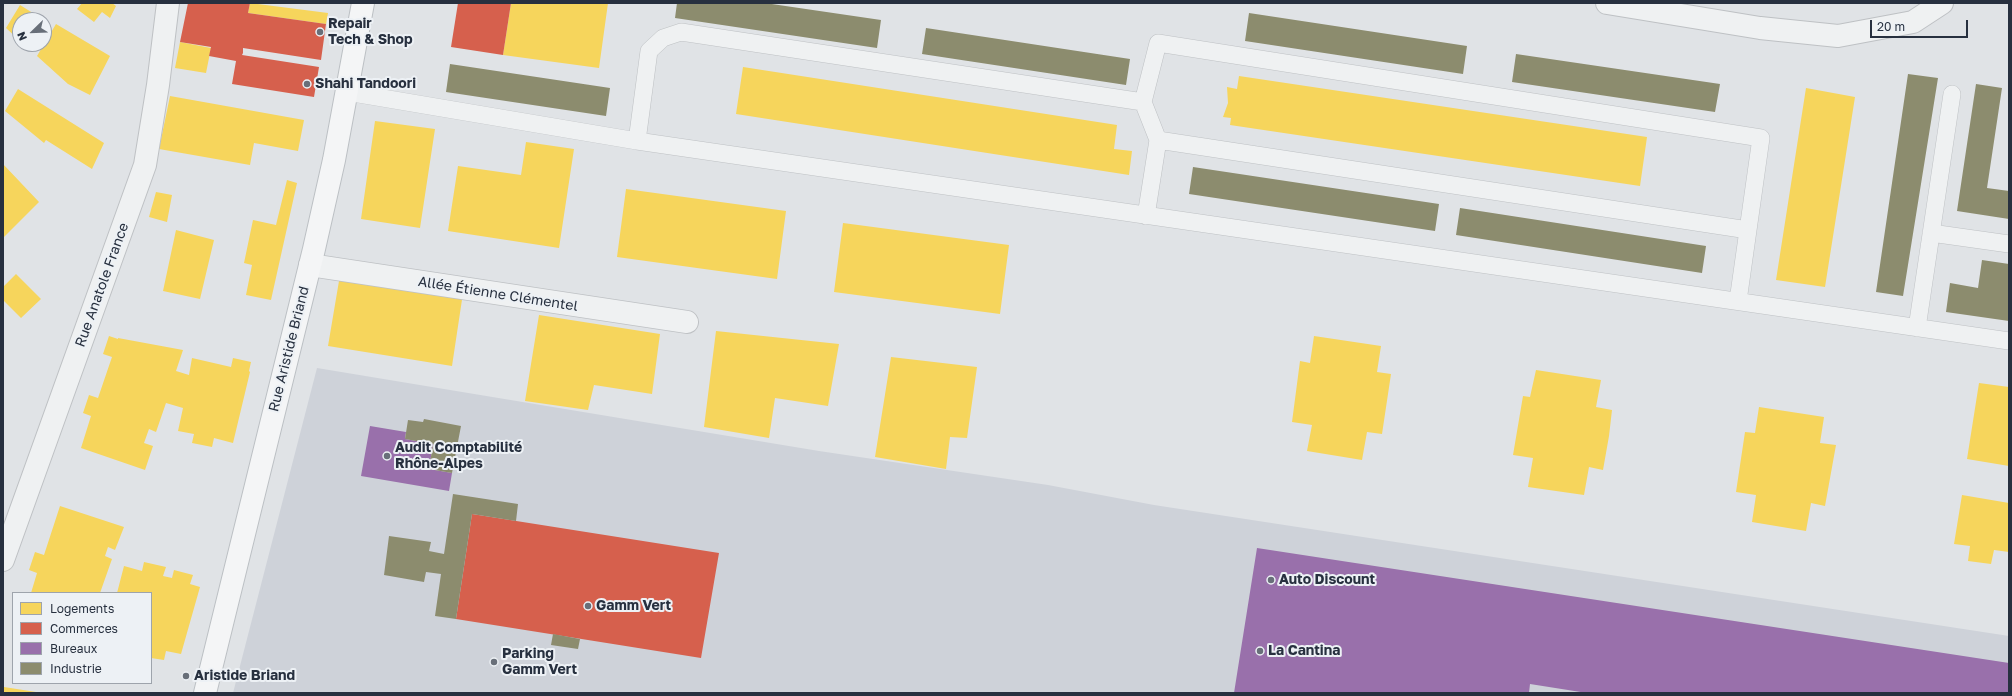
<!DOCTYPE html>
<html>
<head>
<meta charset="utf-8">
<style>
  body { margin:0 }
  #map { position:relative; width:2012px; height:696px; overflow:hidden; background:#e0e3e6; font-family:"Golos Text",sans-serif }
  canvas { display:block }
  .frame { position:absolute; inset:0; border:4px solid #27303f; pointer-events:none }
  .legend { position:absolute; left:12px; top:592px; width:140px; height:92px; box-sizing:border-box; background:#edf1f5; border:1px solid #9ea4ac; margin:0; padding:5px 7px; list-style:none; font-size:12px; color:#27303f }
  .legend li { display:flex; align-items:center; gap:8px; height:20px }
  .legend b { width:20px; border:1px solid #9ea4ac }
  .north { position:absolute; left:12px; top:12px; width:40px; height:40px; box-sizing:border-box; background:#edf1f5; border:1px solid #9ea4ac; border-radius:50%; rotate:247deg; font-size:11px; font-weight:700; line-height:16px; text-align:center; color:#27303f }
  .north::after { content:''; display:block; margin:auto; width:14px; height:18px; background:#686f79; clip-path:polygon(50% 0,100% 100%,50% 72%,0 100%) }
  .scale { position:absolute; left:1870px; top:20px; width:98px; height:18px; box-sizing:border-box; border:2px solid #27303f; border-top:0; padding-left:5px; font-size:12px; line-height:14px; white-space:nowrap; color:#27303f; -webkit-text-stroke:3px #edf1f5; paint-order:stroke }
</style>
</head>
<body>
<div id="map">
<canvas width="2012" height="696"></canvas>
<div class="frame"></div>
<ul class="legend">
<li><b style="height:11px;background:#f6d55c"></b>Logements</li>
<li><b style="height:11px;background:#d6604d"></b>Commerces</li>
<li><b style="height:11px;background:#9970ab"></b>Bureaux</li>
<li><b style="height:11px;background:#8c8c6e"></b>Industrie</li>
</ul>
<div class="north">N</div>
<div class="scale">20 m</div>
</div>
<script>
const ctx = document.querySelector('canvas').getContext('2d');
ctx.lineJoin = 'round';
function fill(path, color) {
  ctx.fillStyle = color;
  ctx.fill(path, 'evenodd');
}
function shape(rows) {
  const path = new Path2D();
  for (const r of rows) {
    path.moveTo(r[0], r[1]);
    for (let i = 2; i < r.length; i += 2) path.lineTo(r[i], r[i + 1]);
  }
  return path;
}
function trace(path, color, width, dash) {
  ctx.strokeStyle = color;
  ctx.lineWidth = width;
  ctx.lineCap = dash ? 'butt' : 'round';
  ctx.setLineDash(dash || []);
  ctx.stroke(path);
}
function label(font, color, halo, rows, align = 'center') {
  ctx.font = font + ' "Golos Text",sans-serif';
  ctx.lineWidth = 4;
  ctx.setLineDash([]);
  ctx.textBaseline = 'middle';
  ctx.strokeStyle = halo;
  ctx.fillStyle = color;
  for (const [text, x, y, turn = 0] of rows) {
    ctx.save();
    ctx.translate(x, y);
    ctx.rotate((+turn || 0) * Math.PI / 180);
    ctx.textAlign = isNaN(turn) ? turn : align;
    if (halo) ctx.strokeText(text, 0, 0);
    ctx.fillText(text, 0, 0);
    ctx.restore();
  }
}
fill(shape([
  [317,368,819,451,1048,485,1154,505,2009,636,2009,693,233,693]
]), '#ced2d9');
fill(shape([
  [82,3,112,3,116,6,110,18,102,12,94,22,77,9],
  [250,3,328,13,326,24,248,13],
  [511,3,608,3,599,68,503,55],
  [20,5,44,20,20,20,20,41,6,28],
  [56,24,110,56,90,95,68,84,37,56],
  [180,42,211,48,206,73,175,68],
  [743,67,1117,125,1114,149,1132,151,1129,175,736,114],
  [1239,76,1647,137,1640,186,1230,125,1231,118,1223,117,1228,103,1227,87,1237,89],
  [1806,88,1855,97,1825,287,1776,280],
  [18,89,104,143,92,169,46,140,44,143,5,111],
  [170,96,304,120,298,151,254,143,250,165,159,149],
  [375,121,435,129,420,228,361,219],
  [526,142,574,149,559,248,448,231,458,166,521,175],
  [3,164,39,202,3,238],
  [287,180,297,183,271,300,246,295,252,265,244,263,253,220,276,225],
  [626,189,786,211,777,279,617,257],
  [156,192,172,195,167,222,149,217],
  [843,223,1009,245,1000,314,834,292],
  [176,230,214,240,200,299,163,291],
  [16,274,41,299,21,318,3,300,3,287],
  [340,275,463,293,452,366,328,346],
  [539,315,660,334,652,394,594,385,588,410,525,401],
  [716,331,839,344,828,406,775,398,769,438,704,427],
  [109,336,118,339,118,338,183,350,176,371,189,375,192,358,231,367,233,358,251,362,249,371,250,372,233,443,214,438,212,447,192,443,194,434,178,431,183,408,166,403,156,432,149,429,144,443,153,446,145,470,81,448,91,416,83,413,89,395,98,398,112,357,103,354],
  [1314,336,1381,346,1377,372,1391,374,1382,434,1367,432,1362,460,1307,451,1312,425,1292,422,1300,361,1310,363],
  [891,357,977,367,967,438,950,437,946,469,875,457],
  [1536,370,1601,380,1596,407,1612,410,1609,436,1603,470,1589,467,1584,495,1528,487,1533,458,1513,455,1523,396,1530,397],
  [1979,383,2009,387,2009,466,1967,459],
  [1759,407,1824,417,1820,443,1836,445,1825,506,1811,503,1806,531,1752,522,1756,495,1736,492,1745,432,1755,433],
  [1962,495,2009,503,2009,552,1994,550,1991,564,1968,561,1970,546,1954,544],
  [60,506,124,527,115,550,108,547,105,556,112,559,100,593,31,593,37,573,29,570,35,552,44,555],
  [144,562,166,567,163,576,172,578,174,570,193,575,190,584,200,587,181,654,166,651,164,660,151,658,151,593,117,593,124,566,142,571],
  [4,687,36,692,36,693,3,693]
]), '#f6d55c');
fill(shape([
  [188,3,250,3,248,13,326,24,321,60,243,48,243,53,242,55,319,67,314,97,232,84,236,61,209,56,211,47,180,42],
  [458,3,511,3,503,55,451,47],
  [472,514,719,553,701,658,456,619]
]), '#d6604d');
fill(shape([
  [370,426,406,432,405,439,433,444,429,469,452,473,449,491,361,476],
  [1257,548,2009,663,2009,693,1587,693,1530,684,1529,693,1234,693]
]), '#9970ab');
fill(shape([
  [677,3,765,3,881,20,877,48,675,18],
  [1249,13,1467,46,1463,74,1245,41],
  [926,28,1130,59,1126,85,922,54],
  [1516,54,1720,84,1715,112,1512,82],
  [450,64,610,88,606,116,446,92],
  [1908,74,1938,78,1903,296,1876,292],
  [1976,84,2002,88,1987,188,2009,191,2009,219,1957,211],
  [1193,167,1439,204,1435,231,1189,194],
  [1460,208,1706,246,1702,273,1456,235],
  [1982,260,2009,264,2009,321,1946,312,1950,283,1978,288],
  [424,419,461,426,452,473,429,469,433,444,405,439,408,420,423,422],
  [453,494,518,504,516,521,472,514,456,619,435,616,441,574,426,572,424,582,384,575,389,536,431,542,429,551,444,554],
  [553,634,580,639,578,649,551,645]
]), '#8c8c6e');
const lane = shape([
  [347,92,637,141,2009,341],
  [1158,140,1748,230],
  [637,141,649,51,663,38,681,32,1143,102],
  [1146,216,1158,140,1143,102,1158,43,1761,138,1738,301],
  [1931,233,2009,244],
  [1917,328,1952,94]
]);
const street = shape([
  [1607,3,1760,28,1838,36,1913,22,1942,3],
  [310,265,687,322],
  [3,560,145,165,158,85,168,3]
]);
const primary = shape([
  [205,693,314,249,334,160,363,3]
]);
trace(lane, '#bec1c4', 18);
trace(street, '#bec1c4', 24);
trace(primary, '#bcc0c4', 24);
trace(lane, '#eff1f2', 17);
trace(street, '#eff1f2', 22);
trace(primary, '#f4f5f6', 22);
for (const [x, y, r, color] of [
  [320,32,4,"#686f79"],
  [307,84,4,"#686f79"],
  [387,456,4,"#686f79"],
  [1271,580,4,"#686f79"],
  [588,606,4,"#686f79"],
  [1260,651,4,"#686f79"],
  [494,662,4,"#686f79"],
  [186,676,4,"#686f79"]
]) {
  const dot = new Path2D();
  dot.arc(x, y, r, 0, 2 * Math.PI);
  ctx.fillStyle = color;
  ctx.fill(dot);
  trace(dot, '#edf1f5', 1.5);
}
label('bold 14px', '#27303f', '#edf1f5', [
  ["Repair",328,24],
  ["Tech & Shop",328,40],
  ["Shahi Tandoori",315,84],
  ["Audit Comptabilité",395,448],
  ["Rhône-Alpes",395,464],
  ["Auto Discount",1279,580],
  ["Gamm Vert",596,606],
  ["La Cantina",1268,651],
  ["Parking",502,654],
  ["Gamm Vert",502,670],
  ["Aristide Briand",194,676]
], 'left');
label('14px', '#27303f', '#edf1f5', [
  ["Rue Anatole France",102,285,-70],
  ["Allée Étienne Clémentel",498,294,9],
  ["Rue Aristide Briand",289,349,-76]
]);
</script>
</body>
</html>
